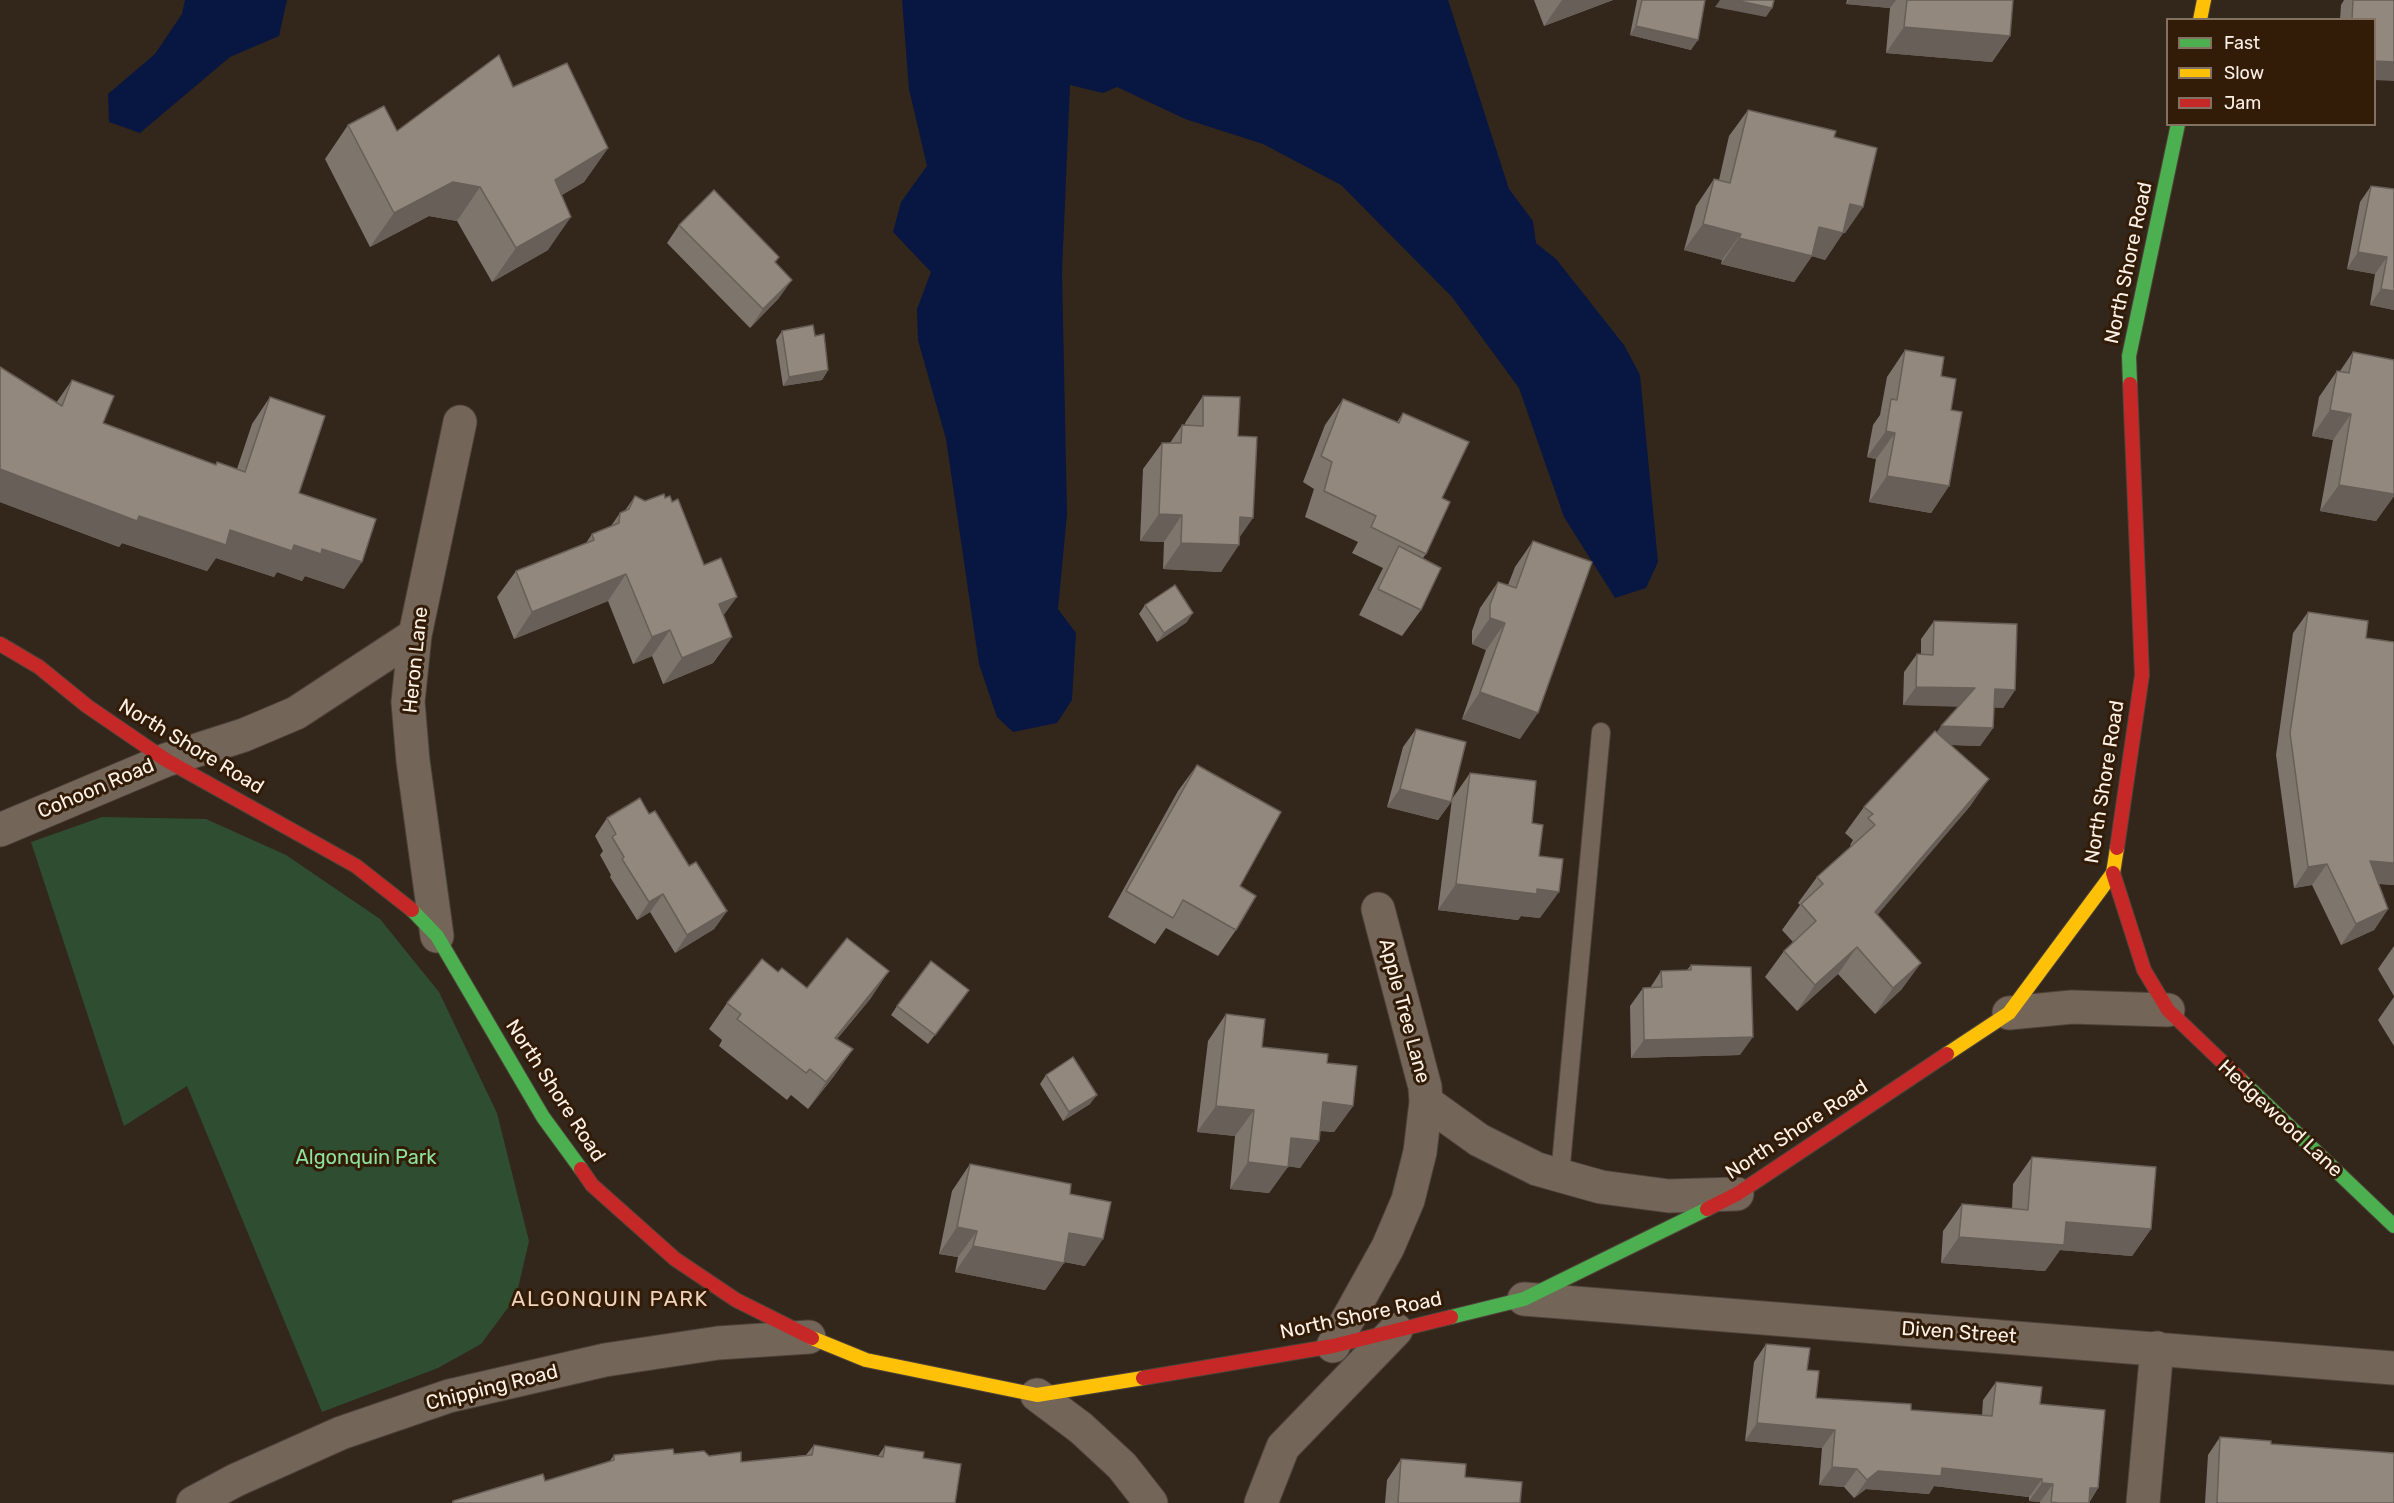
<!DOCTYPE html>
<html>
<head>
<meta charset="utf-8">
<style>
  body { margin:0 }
  #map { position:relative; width:2394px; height:1503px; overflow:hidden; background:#33271b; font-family:Rubik,sans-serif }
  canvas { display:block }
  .legend { position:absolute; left:2166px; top:18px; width:210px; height:108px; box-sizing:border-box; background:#321c07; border:2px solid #837161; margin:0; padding:8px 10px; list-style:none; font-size:18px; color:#fdf1e7 }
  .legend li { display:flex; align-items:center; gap:12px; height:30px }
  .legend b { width:30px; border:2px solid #837161 }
</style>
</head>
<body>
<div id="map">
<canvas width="2394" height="1503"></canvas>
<ul class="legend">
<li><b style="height:8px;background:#4caf50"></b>Fast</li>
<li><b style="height:8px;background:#ffc107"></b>Slow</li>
<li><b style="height:8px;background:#c62828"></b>Jam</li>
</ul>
</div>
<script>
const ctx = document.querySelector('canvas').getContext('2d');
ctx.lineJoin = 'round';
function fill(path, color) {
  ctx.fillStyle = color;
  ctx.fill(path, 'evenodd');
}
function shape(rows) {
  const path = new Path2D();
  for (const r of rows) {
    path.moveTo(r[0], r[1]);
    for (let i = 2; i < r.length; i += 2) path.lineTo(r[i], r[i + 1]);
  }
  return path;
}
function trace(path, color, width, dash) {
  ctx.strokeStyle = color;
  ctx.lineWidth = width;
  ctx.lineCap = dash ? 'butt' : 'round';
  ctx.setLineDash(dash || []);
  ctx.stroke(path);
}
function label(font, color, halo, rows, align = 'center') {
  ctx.font = font + ' Rubik,sans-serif';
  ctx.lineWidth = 6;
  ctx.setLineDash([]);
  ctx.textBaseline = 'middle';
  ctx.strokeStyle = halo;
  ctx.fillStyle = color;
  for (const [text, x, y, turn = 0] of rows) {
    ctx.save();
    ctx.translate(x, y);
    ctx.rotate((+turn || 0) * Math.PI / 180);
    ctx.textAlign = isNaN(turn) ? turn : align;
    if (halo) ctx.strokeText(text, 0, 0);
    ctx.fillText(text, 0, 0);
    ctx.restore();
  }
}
fill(shape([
  [102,817,206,819,286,855,380,919,439,992,497,1113,529,1241,516,1297,481,1344,438,1368,322,1412,187,1086,124,1126,31,842]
]), '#2e4d31');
fill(shape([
  [185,0,287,0,279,36,230,57,140,133,109,122,108,94,155,54,182,14],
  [902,0,1448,0,1509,189,1533,221,1536,243,1556,259,1624,345,1640,375,1658,562,1646,588,1615,598,1564,517,1519,388,1452,297,1341,185,1263,144,1185,119,1117,87,1103,93,1070,85,1062,272,1067,514,1058,609,1076,633,1072,700,1057,723,1013,732,997,717,979,664,946,439,918,340,917,309,931,272,893,232,901,202,927,166,909,89]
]), '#081642');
const lane = shape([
  [1560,1175,1601,732]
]);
const street = shape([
  [0,830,166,760,244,735,296,713,415,635],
  [437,936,413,761,408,702,415,635,460,422],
  [2009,1013,2072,1007,2168,1010],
  [1426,1102,1479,1140,1537,1169,1601,1187,1669,1196,1737,1194],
  [1524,1299,2394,1368],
  [1333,1346,1388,1247,1408,1200,1420,1152,1426,1102,1425,1087,1378,909],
  [1037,1395,1081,1428,1122,1466,1151,1503],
  [193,1503,236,1480,341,1433,449,1396,605,1360,718,1343,809,1337],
  [1261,1503,1283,1447,1396,1330],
  [2143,1503,2157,1348]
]);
const fast = shape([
  [2130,384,2129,356,2178,124],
  [412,910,437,936,543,1117,581,1169],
  [2240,1079,2394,1226],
  [1451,1317,1524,1299,1707,1209]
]);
const slow = shape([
  [2200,20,2204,0],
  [1947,1054,2009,1013,2113,873,2117,848],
  [812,1338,866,1360,1037,1395,1143,1378]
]);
const jam = shape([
  [0,644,39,667,87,706,166,760,356,866,412,910],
  [2117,848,2142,675,2130,384],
  [2113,873,2144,970,2168,1010,2240,1079],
  [581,1169,592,1185,675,1259,736,1300,812,1338],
  [1707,1209,1737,1194,1947,1054],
  [1143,1378,1333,1346,1451,1317]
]);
trace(lane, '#4e4339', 20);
trace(street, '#4e4339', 35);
trace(fast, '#4e4339', 16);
trace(slow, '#4e4339', 16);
trace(jam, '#4e4339', 16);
trace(lane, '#736558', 18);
trace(street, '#736558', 33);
trace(fast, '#4caf50', 14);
trace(slow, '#ffc107', 14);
trace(jam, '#c62828', 14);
fill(shape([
  [1534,0,1613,0,1544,26],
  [1637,0,1705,0,1691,50,1630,35],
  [1847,0,2013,0,2010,36,1992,62,1886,53,1890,8,1846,4],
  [2344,0,2353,0,2374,20,2340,20,2341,5],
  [513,87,608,148,584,182,562,195,548,250,492,282,457,221,429,216,370,247,325,159,348,125,397,131],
  [1748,110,1834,137,1863,207,1845,233,1843,233,1825,260,1812,256,1794,282,1721,264,1722,260,1684,250,1696,206,1714,179,1719,180,1729,136],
  [2371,186,2394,189,2394,310,2370,305,2375,274,2347,269,2360,202],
  [679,225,775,263,779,298,750,328,667,243],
  [782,331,828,370,822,380,783,386,776,340],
  [1905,350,1941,376,1951,410,1949,486,1931,513,1869,502,1876,459,1867,457,1873,425,1880,415,1887,377],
  [2353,352,2394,360,2394,496,2376,521,2320,511,2333,440,2312,436,2319,397,2337,371,2340,371],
  [0,367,56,403,72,380,103,423,216,465,217,462,237,469,252,424,270,397,299,493,344,589,305,576,302,581,277,572,274,577,216,558,207,571,122,543,119,547,0,502],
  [1203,396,1238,436,1239,537,1221,572,1163,569,1164,542,1140,541,1143,469,1162,443,1170,443,1182,425,1185,425,1185,423],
  [1343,399,1397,422,1403,413,1442,498,1426,554,1423,558,1421,610,1402,636,1359,615,1383,568,1352,553,1358,542,1305,517,1314,489,1303,482,1325,425],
  [635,496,645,501,665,498,723,616,732,637,713,663,663,684,652,656,633,664,608,601,514,639,497,597,516,571,586,543,592,534,611,526,620,513,624,512],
  [1533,541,1520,739,1462,719,1486,650,1472,644,1472,631,1480,608,1498,582,1508,585,1515,567],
  [1145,605,1187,622,1157,642,1139,614],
  [2308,612,2366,638,2394,642,2394,885,2379,884,2388,909,2374,930,2341,945,2312,885,2294,888,2276,755,2293,633],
  [1934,621,2015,690,2003,708,1994,707,1993,728,1980,746,1951,745,1971,805,1877,915,1902,989,1875,1014,1838,974,1797,1011,1765,977,1784,951,1793,942,1782,930,1800,905,1798,903,1817,877,1851,846,1850,845,1853,840,1845,833,1864,807,1937,732,1959,706,1903,705,1904,672,1917,654,1921,654,1921,639],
  [1416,729,1451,802,1438,820,1387,807,1403,747],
  [1197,765,1240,886,1236,930,1218,956,1166,928,1155,944,1108,917,1178,791],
  [1470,773,1532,823,1539,856,1540,918,1521,916,1518,920,1438,910,1452,799],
  [649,814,689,866,727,911,714,929,675,953,650,912,637,920,610,877,611,875,600,855,603,851,595,836,607,818],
  [2394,946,2394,996,2378,969],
  [1691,965,1740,1055,1631,1058,1630,1006,1643,988,1650,988,1661,971,1687,970],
  [778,972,807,988,871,998,837,1039,853,1049,834,1076,808,1109,791,1095,787,1100,719,1046,722,1040,709,1029,727,1003],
  [969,990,928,1044,891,1015,897,1006],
  [2394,997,2394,1046,2378,1020],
  [1226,1014,1262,1047,1327,1063,1353,1106,1334,1132,1320,1131,1319,1141,1300,1168,1288,1166,1269,1193,1230,1189,1235,1136,1197,1132,1208,1041],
  [1046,1075,1090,1104,1063,1121,1040,1084],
  [2032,1157,2151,1229,2132,1256,2060,1250,2045,1271,1941,1263,1943,1231,1962,1204,2012,1209,2013,1184],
  [970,1164,1070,1194,1085,1266,1064,1262,1045,1290,955,1272,958,1257,939,1254,952,1191],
  [1766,1344,1807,1370,1816,1398,1911,1410,1982,1415,1983,1400,1996,1382,2040,1404,2098,1488,2089,1503,2040,1503,2040,1502,2029,1501,2029,1497,1934,1486,1929,1494,1866,1489,1854,1498,1844,1487,1819,1485,1822,1448,1745,1441,1754,1362],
  [2220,1437,2271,1444,2394,1503,2205,1503,2208,1455],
  [814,1445,878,1456,885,1446,923,1458,955,1503,452,1503,453,1501,545,1481,609,1462,614,1455,674,1454,709,1456,741,1462,806,1455],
  [1401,1459,1465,1477,1520,1503,1385,1503,1387,1480]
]), '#7e756c');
fill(shape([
  [1562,0,1613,0,1544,26],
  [1720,0,1735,0,1772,8,1766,17,1715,7],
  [1849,0,1896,0,1890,8,1846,4],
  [1636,26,1698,40,1691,50,1630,35],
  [1904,27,2010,36,1992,62,1886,53],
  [2374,61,2394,62,2394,81,2374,80],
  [608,148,584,182,531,213,555,180],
  [453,182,480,187,457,221,429,216,370,247,394,213],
  [1850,204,1863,207,1845,233,1834,231,1843,233,1825,260,1812,256,1794,282,1721,264,1739,238,1819,227],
  [571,217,548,250,492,282,516,248],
  [1703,224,1741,234,1722,260,1684,250],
  [2358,252,2387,257,2375,274,2347,269],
  [792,280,779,298,750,328,763,309],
  [2381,289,2394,291,2394,310,2370,305],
  [828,370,822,380,783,386,789,377],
  [2330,410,2351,414,2333,440,2312,436],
  [1886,431,1895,433,1876,459,1867,457],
  [0,469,139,516,230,530,294,545,322,549,362,562,344,589,305,576,302,581,277,572,274,577,216,558,207,571,122,543,119,547,0,502],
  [1887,476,1949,486,1931,513,1869,502],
  [2339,485,2394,494,2394,496,2376,521,2320,511],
  [1159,514,1182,515,1164,542,1140,541],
  [1240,517,1253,518,1235,544],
  [1181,543,1239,545,1221,572,1163,569],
  [626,574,608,601,514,639,532,612],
  [737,597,718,623,719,604],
  [1193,613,1187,622,1157,642,1164,633],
  [1490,618,1505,623,1486,650,1472,644],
  [670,630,652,656,633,664,652,637],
  [732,637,713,663,663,684,682,658],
  [1916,687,1975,688,1962,707,1903,705],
  [1995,689,2015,690,2003,708,1982,707],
  [1480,692,1538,713,1520,739,1462,719],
  [1941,726,1993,728,1980,746,1929,744],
  [1989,779,1971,805,1857,939,1875,912],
  [1400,789,1451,802,1438,820,1387,807],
  [2370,861,2394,863,2394,885,2355,882],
  [2327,864,2312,885,2294,888,2308,867],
  [1456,884,1537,889,1559,892,1540,918,1521,916,1518,920,1438,910],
  [663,894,650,912,637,920,649,902],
  [2388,909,2374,930,2341,945,2356,924],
  [727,911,714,929,675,953,687,935],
  [1857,947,1838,974,1797,1011,1815,985],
  [1921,963,1902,989,1875,1014,1893,988],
  [889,971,871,998,816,1064,835,1038],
  [1753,1037,1740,1055,1631,1058,1644,1040],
  [853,1049,834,1076,808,1109,826,1082],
  [1097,1095,1090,1104,1063,1121,1069,1112],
  [1323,1102,1353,1106,1334,1132,1304,1129],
  [1216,1106,1254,1110,1235,1136,1197,1132],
  [1291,1138,1319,1141,1300,1168,1272,1164],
  [1248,1162,1288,1167,1269,1193,1230,1189],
  [2066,1222,2151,1229,2132,1256,2060,1250,2045,1271,1941,1263,1959,1237],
  [957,1227,977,1231,958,1257,939,1254],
  [1069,1233,1103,1239,1085,1266,1051,1259],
  [973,1246,1064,1263,1045,1290,955,1272],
  [1757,1423,1835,1430,1822,1448,1745,1441],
  [1832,1467,1857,1469,1844,1487,1819,1485],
  [1942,1468,2042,1479,2029,1497,1934,1486,1929,1494,1866,1489,1854,1498,1867,1480,1878,1471],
  [2042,1483,2053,1484,2040,1502,2029,1501],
  [2090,1488,2098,1488,2088,1503]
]), '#675f58');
const building = shape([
  [1642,0,1705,0,1698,40,1636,26,1642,0],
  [1735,0,1774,0,1772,8,1735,0],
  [1907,0,2013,0,2010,36,1904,27,1907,0],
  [2353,0,2394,0,2394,62,2374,61,2374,20,2352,20,2353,0],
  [499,55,513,87,567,63,608,148,555,180,571,217,516,248,480,187,453,182,394,213,348,125,384,106,397,131,499,55],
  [1748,110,1836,131,1834,137,1877,148,1863,207,1850,204,1843,233,1819,227,1812,256,1739,238,1741,234,1703,224,1714,179,1730,183,1748,110],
  [2371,186,2394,189,2394,291,2381,289,2387,257,2358,252,2371,186],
  [714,190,779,257,775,262,792,280,763,309,679,225,714,190],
  [813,325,815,336,824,334,828,370,789,377,782,331,813,325],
  [1905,350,1944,357,1941,376,1956,379,1951,410,1962,412,1949,486,1887,476,1895,433,1886,431,1891,399,1897,400,1905,350],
  [2353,352,2394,360,2394,494,2339,485,2351,414,2330,410,2337,371,2349,373,2353,352],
  [0,367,62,406,72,380,114,396,103,423,216,465,217,462,245,472,270,397,325,416,299,493,376,519,362,562,322,549,321,554,294,545,292,551,230,530,226,545,139,516,137,521,0,469,0,367],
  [1203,396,1240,397,1238,436,1257,437,1253,518,1240,517,1239,545,1181,543,1182,515,1159,514,1162,443,1181,443,1182,425,1203,426,1203,396],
  [1343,399,1399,423,1403,413,1469,442,1442,498,1450,502,1426,554,1371,527,1376,516,1324,491,1332,462,1321,456,1343,399],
  [664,494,665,498,670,496,672,502,678,499,704,565,721,558,737,597,719,604,732,637,682,658,670,630,652,637,626,574,532,612,516,571,594,540,592,534,619,523,620,513,629,509,635,496,645,501,664,494],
  [1533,541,1592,562,1538,713,1480,692,1505,623,1490,618,1490,605,1498,582,1516,588,1533,541],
  [1399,546,1441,568,1421,610,1378,589,1399,546],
  [1175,585,1193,613,1164,633,1145,605,1175,585],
  [2308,612,2368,621,2366,638,2394,642,2394,863,2370,861,2388,909,2356,924,2327,864,2308,867,2290,733,2308,612],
  [1934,621,2017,624,2015,690,1995,689,1993,728,1941,726,1975,688,1916,687,1917,654,1933,655,1934,621],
  [1416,729,1466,742,1451,802,1400,789,1416,729],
  [1935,731,1989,779,1875,912,1921,963,1893,988,1857,947,1815,985,1784,951,1816,921,1801,904,1823,884,1817,877,1875,825,1868,818,1873,814,1864,807,1935,731],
  [1197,765,1281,812,1240,886,1256,896,1236,930,1183,900,1173,918,1126,891,1197,765],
  [1470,773,1536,781,1532,823,1543,825,1539,856,1563,859,1559,892,1537,889,1537,894,1456,884,1470,773],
  [640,798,649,814,655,811,689,866,696,862,727,911,687,935,663,894,649,902,622,859,624,857,612,837,616,834,607,818,640,798],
  [847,938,889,971,835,1038,853,1049,826,1082,810,1069,806,1073,737,1019,741,1014,727,1003,762,959,778,972,782,968,807,988,847,938],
  [931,961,969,990,935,1035,897,1006,931,961],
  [1691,965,1751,967,1753,1037,1644,1040,1643,988,1662,987,1661,971,1691,970,1691,965],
  [1226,1014,1265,1019,1262,1047,1328,1054,1327,1063,1357,1066,1353,1106,1323,1102,1319,1141,1291,1138,1288,1167,1248,1162,1254,1110,1216,1106,1226,1014],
  [1073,1057,1097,1095,1069,1112,1046,1075,1073,1057],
  [2032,1157,2156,1167,2151,1229,2066,1222,2064,1245,1959,1237,1962,1204,2028,1210,2032,1157],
  [970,1164,1071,1184,1070,1194,1111,1202,1103,1239,1069,1233,1064,1263,973,1246,977,1231,957,1227,970,1164],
  [1766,1344,1810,1348,1807,1370,1819,1371,1816,1398,1911,1404,1911,1410,1992,1416,1996,1382,2042,1387,2040,1404,2105,1410,2098,1488,2090,1488,2089,1503,2059,1503,2051,1502,2053,1484,2042,1483,2042,1479,1942,1468,1941,1476,1878,1471,1867,1480,1857,1469,1832,1467,1835,1430,1757,1423,1766,1344],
  [2220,1437,2271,1441,2271,1444,2394,1453,2394,1503,2217,1503,2220,1437],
  [814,1445,883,1457,885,1446,924,1452,923,1458,961,1464,955,1503,454,1503,453,1501,543,1474,545,1481,614,1460,614,1455,673,1449,674,1454,704,1451,709,1456,741,1452,741,1462,812,1455,814,1445],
  [1401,1459,1466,1464,1465,1477,1522,1482,1520,1503,1398,1503,1401,1459]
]);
fill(building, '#93887d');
trace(building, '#675f58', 1.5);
label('20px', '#fdf1e7', '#321c07', [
  ["North Shore Road",2129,263,-78],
  ["Heron Lane",416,660,-84],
  ["North Shore Road",191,747,31],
  ["North Shore Road",2105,782,-81],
  ["Cohoon Road",96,789,-23],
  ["Apple Tree Lane",1404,1011,75],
  ["North Shore Road",555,1091,57],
  ["Hedgewood Lane",2280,1119,43],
  ["North Shore Road",1797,1130,-33],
  ["North Shore Road",1361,1316,-12],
  ["Diven Street",1959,1333,4],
  ["Chipping Road",492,1388,-14]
]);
label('20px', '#8de29d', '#321c07', [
  ["Algonquin Park",366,1158]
]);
ctx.letterSpacing = '1.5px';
label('21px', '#f1d2ba', '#321c07', [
  ["ALGONQUIN PARK",610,1300]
]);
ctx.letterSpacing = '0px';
</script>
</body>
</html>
